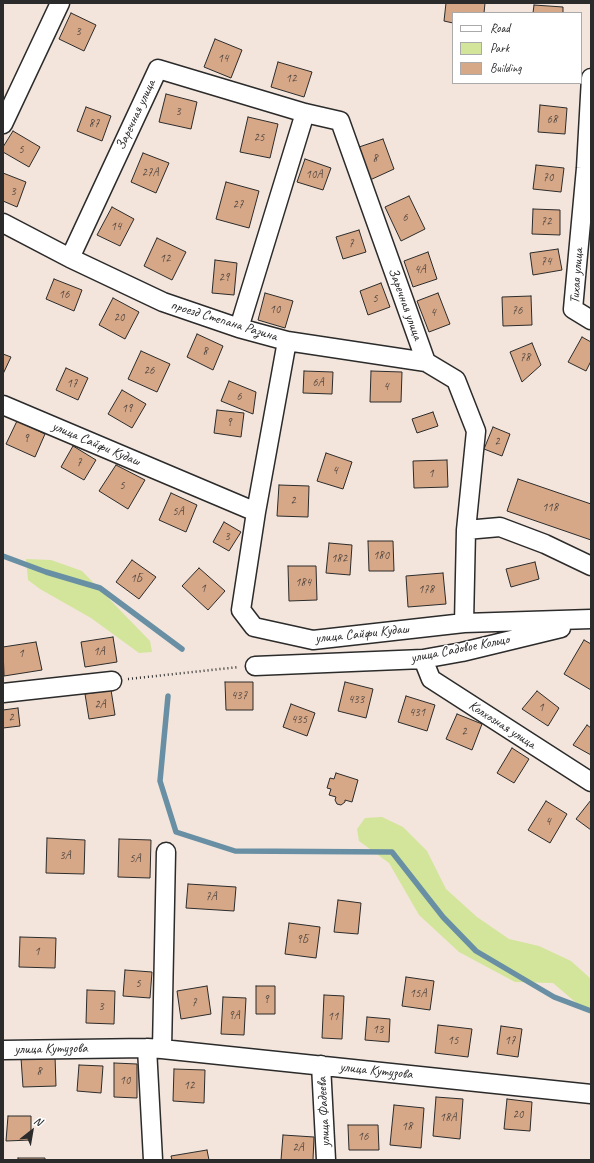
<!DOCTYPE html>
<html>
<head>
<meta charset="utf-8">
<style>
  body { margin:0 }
  #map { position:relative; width:594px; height:1163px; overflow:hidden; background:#f3e5db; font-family:Caveat,sans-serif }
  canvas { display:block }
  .frame { position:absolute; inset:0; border:4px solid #2b2b2b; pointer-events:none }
  .legend { position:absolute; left:452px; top:12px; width:130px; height:72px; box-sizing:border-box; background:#fff; border:1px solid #aaa; margin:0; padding:5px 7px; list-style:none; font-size:12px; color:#2b2b2b }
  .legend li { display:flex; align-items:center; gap:8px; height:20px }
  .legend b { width:20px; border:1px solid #aaa }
  .north { position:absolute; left:12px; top:1111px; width:40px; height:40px; -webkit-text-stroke:3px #fff; paint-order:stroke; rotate:31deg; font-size:11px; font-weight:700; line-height:16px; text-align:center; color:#2b2b2b }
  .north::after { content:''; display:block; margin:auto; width:14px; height:18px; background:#2b2b2b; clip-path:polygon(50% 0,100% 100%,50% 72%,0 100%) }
</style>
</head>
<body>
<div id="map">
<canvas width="594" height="1163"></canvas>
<div class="frame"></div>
<ul class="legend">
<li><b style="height:5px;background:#fff"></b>Road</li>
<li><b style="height:11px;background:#d2e59a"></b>Park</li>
<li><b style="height:11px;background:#d7a888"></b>Building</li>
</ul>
<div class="north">N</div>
</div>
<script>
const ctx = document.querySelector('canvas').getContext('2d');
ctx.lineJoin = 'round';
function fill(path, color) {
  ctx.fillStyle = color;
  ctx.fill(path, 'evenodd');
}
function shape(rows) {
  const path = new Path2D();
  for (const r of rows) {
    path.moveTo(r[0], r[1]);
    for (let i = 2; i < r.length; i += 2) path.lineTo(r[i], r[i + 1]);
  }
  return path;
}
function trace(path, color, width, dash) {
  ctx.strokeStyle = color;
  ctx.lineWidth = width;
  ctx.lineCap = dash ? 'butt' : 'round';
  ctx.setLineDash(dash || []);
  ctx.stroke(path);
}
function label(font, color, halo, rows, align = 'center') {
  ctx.font = font + ' Caveat,sans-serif';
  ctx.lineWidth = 3;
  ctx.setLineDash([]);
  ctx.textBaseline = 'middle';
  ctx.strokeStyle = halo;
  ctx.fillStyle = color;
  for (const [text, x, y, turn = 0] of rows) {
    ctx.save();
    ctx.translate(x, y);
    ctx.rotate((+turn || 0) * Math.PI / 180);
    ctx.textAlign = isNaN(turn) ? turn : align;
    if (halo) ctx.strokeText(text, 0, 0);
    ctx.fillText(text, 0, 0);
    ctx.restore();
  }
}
fill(shape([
  [26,559,51,560,82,571,150,641,152,652,139,653,91,618,40,589,28,580],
  [382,817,403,827,427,851,446,889,477,917,509,939,539,946,571,961,591,979,591,1012,587,1012,553,983,515,982,459,952,419,915,389,863,359,841,357,829,365,818]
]), '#d2e59a');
trace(shape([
  [3,556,46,572,100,588,182,649],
  [168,696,160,781,176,832,235,851,392,852,443,917,476,951,554,997,591,1011]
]), '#688fa3', 5.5);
const building = shape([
  [446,3,485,3,484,13,453,13,453,23,444,21,446,3],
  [534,5,563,7,563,13,533,13,534,5],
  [71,13,96,25,84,51,59,39,71,13],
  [215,39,242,50,231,78,204,67,215,39],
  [278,62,312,72,304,97,271,87,278,62],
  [166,94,197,102,191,129,159,122,166,94],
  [540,105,567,108,565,134,538,132,540,105],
  [86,107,111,116,102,141,77,131,86,107],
  [248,117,278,124,270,158,240,152,248,117],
  [13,131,40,147,29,167,3,152,3,147,13,131],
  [383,139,394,169,370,180,356,148,383,139],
  [143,153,169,163,156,193,131,182,143,153],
  [305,159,331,168,323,190,297,182,305,159],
  [536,165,564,168,561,192,533,189,536,165],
  [3,173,26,182,17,207,3,201,3,173],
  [226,182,259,191,249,228,216,219,226,182],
  [409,196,425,229,401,241,385,207,409,196],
  [112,207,134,219,120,246,97,235,112,207],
  [533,209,560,210,560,235,532,234,533,209],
  [359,230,366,252,343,259,336,237,359,230],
  [157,238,186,252,172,280,144,266,157,238],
  [558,249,562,270,533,275,530,253,558,249],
  [428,252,437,279,413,287,404,261,428,252],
  [215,260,237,263,234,295,212,293,215,260],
  [54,279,82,290,74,311,46,299,54,279],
  [381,283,390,307,368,315,360,291,381,283],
  [265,293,293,301,285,328,258,320,265,293],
  [438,293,450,324,429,332,417,301,438,293],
  [531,296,532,325,503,326,502,297,531,296],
  [113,298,139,312,125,339,99,325,113,298],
  [197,334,223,346,213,370,187,357,197,334],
  [582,337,591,342,591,361,586,371,568,362,582,337],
  [532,343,541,365,522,382,510,352,532,343],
  [141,351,170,364,157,392,128,379,141,351],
  [3,354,11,357,3,374,3,354],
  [66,368,88,378,78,400,56,390,66,368],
  [304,371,333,372,332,394,303,393,304,371],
  [371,371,402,372,401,402,370,402,371,371],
  [229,381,256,392,253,414,221,401,229,381],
  [122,390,146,404,132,428,108,414,122,390],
  [217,410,244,413,241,437,214,433,217,410],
  [433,412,438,426,417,433,412,419,433,412],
  [17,421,45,434,35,457,6,444,17,421],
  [493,427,510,434,502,456,484,449,493,427],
  [73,446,96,460,84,480,61,467,73,446],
  [326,453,352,462,343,489,317,481,326,453],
  [447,460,448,487,414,488,413,461,447,460],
  [116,465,145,480,128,509,99,491,116,465],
  [518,479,591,504,591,540,507,511,518,479],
  [279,485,309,486,308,517,277,516,279,485],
  [171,493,197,505,186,532,159,520,171,493],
  [224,522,241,532,229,551,213,542,224,522],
  [368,541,393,541,394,571,369,571,368,541],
  [329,543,352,545,350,575,326,573,329,543],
  [132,560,156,577,139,599,116,582,132,560],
  [535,562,539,579,511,587,506,569,535,562],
  [288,566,316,566,317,600,289,601,288,566],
  [199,568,225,591,208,610,182,586,199,568],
  [443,573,446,604,408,607,406,576,443,573],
  [113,637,117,662,85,667,81,642,113,637],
  [584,640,591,644,591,690,564,674,584,640],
  [36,642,42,670,4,676,3,647,36,642],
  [225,682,253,682,253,710,226,710,225,682],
  [345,682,373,689,366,718,338,711,345,682],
  [111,690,115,715,89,719,85,694,111,690],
  [537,691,559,708,548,726,522,709,537,691],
  [406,696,435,705,427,731,398,722,406,696],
  [291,704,315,713,307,736,283,727,291,704],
  [18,708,20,726,3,728,3,710,18,708],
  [457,714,482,724,472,750,446,739,457,714],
  [587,725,591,728,591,755,573,745,587,725],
  [512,748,529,759,514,783,497,773,512,748],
  [336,773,358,780,352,802,345,800,345,802,341,805,337,804,335,800,336,797,329,795,331,789,327,788,330,778,334,779,336,773],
  [591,800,591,830,576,819,591,800],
  [546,801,567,814,550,843,528,830,546,801],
  [47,838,85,840,84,874,46,873,47,838],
  [119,839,151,840,150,878,118,877,119,839],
  [188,884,236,887,234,911,186,908,188,884],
  [338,900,361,903,358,934,334,932,338,900],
  [289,923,320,927,316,958,285,954,289,923],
  [20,937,56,938,55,968,19,967,20,937],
  [125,970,152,972,150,998,123,996,125,970],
  [406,977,434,981,430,1010,402,1006,406,977],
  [207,986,211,1014,181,1019,177,991,207,986],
  [256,986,275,986,275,1014,256,1014,256,986],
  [87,990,115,991,114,1024,86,1023,87,990],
  [324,995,344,996,342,1039,322,1038,324,995],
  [223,997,246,998,244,1035,221,1034,223,997],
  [367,1017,390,1019,389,1042,365,1040,367,1017],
  [438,1025,472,1029,468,1057,435,1053,438,1025],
  [501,1026,522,1029,518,1057,497,1054,501,1026],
  [55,1056,56,1086,23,1087,21,1058,55,1056],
  [114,1063,137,1064,137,1098,114,1097,114,1063],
  [79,1065,103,1066,101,1093,77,1091,79,1065],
  [174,1069,205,1070,204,1103,173,1101,174,1069],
  [436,1097,463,1099,460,1139,433,1136,436,1097],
  [507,1099,532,1102,530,1131,504,1129,507,1099],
  [394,1105,424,1108,421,1148,390,1145,394,1105],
  [8,1116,31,1116,31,1140,6,1141,8,1116],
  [348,1125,378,1125,379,1150,349,1150,348,1125],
  [283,1135,314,1137,313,1160,281,1160,283,1135],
  [207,1150,209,1160,172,1160,171,1156,207,1150],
  [18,1158,45,1158,45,1160,18,1160,18,1158]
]);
fill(building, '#d7a888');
trace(building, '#2b2b2b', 1);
const minor = shape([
  [591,78,586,168,573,309,591,320],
  [3,124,60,3],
  [3,223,70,258,163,302,239,328,287,341,426,362,456,380,476,431,466,530,464,623],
  [70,258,158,69,305,113,340,121,426,362],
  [239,328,305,113],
  [287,341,256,512,241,610,254,627,313,640,464,623,591,619],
  [3,405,256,512],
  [466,530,500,527,545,544,591,566],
  [423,659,431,679,591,782],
  [255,666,423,659,462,652,561,628],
  [3,693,112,681],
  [147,1048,153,1160],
  [162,1049,166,852],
  [3,1050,147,1048,162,1049,591,1094],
  [321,1065,326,1160]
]);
trace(minor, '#2b2b2b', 21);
trace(shape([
  [128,679,239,667]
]), '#2b2b2b', 2.5, [1, 3]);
trace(minor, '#fff', 18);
label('12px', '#564a42', null, [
  ["3",78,32],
  ["14",223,59],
  ["12",291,79],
  ["3",178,112],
  ["68",552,120],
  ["87",94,124],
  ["25",259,138],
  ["5",21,150],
  ["8",375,159],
  ["27А",150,173],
  ["10А",314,175],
  ["70",548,178],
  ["3",13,192],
  ["27",238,205],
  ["6",405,218],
  ["72",546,222],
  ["14",116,227],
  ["7",351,244],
  ["12",165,259],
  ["74",546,262],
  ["4А",420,270],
  ["29",224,278],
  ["16",64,295],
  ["5",375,299],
  ["10",275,310],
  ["76",517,311],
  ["4",433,313],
  ["20",119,318],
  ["8",205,352],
  ["78",525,358],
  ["26",149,371],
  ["6А",318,383],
  ["17",72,384],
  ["4",386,387],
  ["6",239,397],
  ["19",127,409],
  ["9",229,423],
  ["9",26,439],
  ["2",497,442],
  ["7",79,463],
  ["4",335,471],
  ["1",431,474],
  ["5",122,486],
  ["2",293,501],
  ["118",550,508],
  ["5А",178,512],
  ["3",227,537],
  ["180",381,556],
  ["182",339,559],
  ["1Б",136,579],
  ["184",303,583],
  ["1",203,589],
  ["178",426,590],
  ["1А",99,652],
  ["1",21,654],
  ["437",239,696],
  ["433",356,700],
  ["2А",100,705],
  ["1",541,708],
  ["431",417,713],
  ["2",11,718],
  ["435",299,720],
  ["2",464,732],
  ["4",548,822],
  ["3А",65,856],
  ["5А",135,859],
  ["7А",211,897],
  ["9Б",302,940],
  ["1",37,952],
  ["5",138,984],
  ["15А",418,994],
  ["9",266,1000],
  ["7",194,1003],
  ["3",101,1007],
  ["9А",234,1016],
  ["11",333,1017],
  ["13",378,1030],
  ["15",453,1041],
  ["17",510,1041],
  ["8",39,1072],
  ["10",125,1081],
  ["12",189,1086],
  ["20",518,1115],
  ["18А",448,1118],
  ["18",407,1127],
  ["16",363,1137],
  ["2А",298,1148]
]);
label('14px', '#2b2b2b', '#fff', [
  ["Заречная улица",136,115,-65],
  ["Тихая улица",577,276,-86],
  ["Заречная улица",405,304,70],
  ["проезд Степана Разина",224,321,17],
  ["улица Сайфи Кудаш",96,444,23],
  ["улица Сайфи Кудаш",362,634,-6],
  ["улица Садовое Кольцо",460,649,-11],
  ["Колхозная улица",502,725,33],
  ["улица Кутузова",51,1049,-1],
  ["улица Кутузова",376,1071,6],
  ["улица Фадеева",324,1112,-93]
]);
</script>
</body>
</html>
